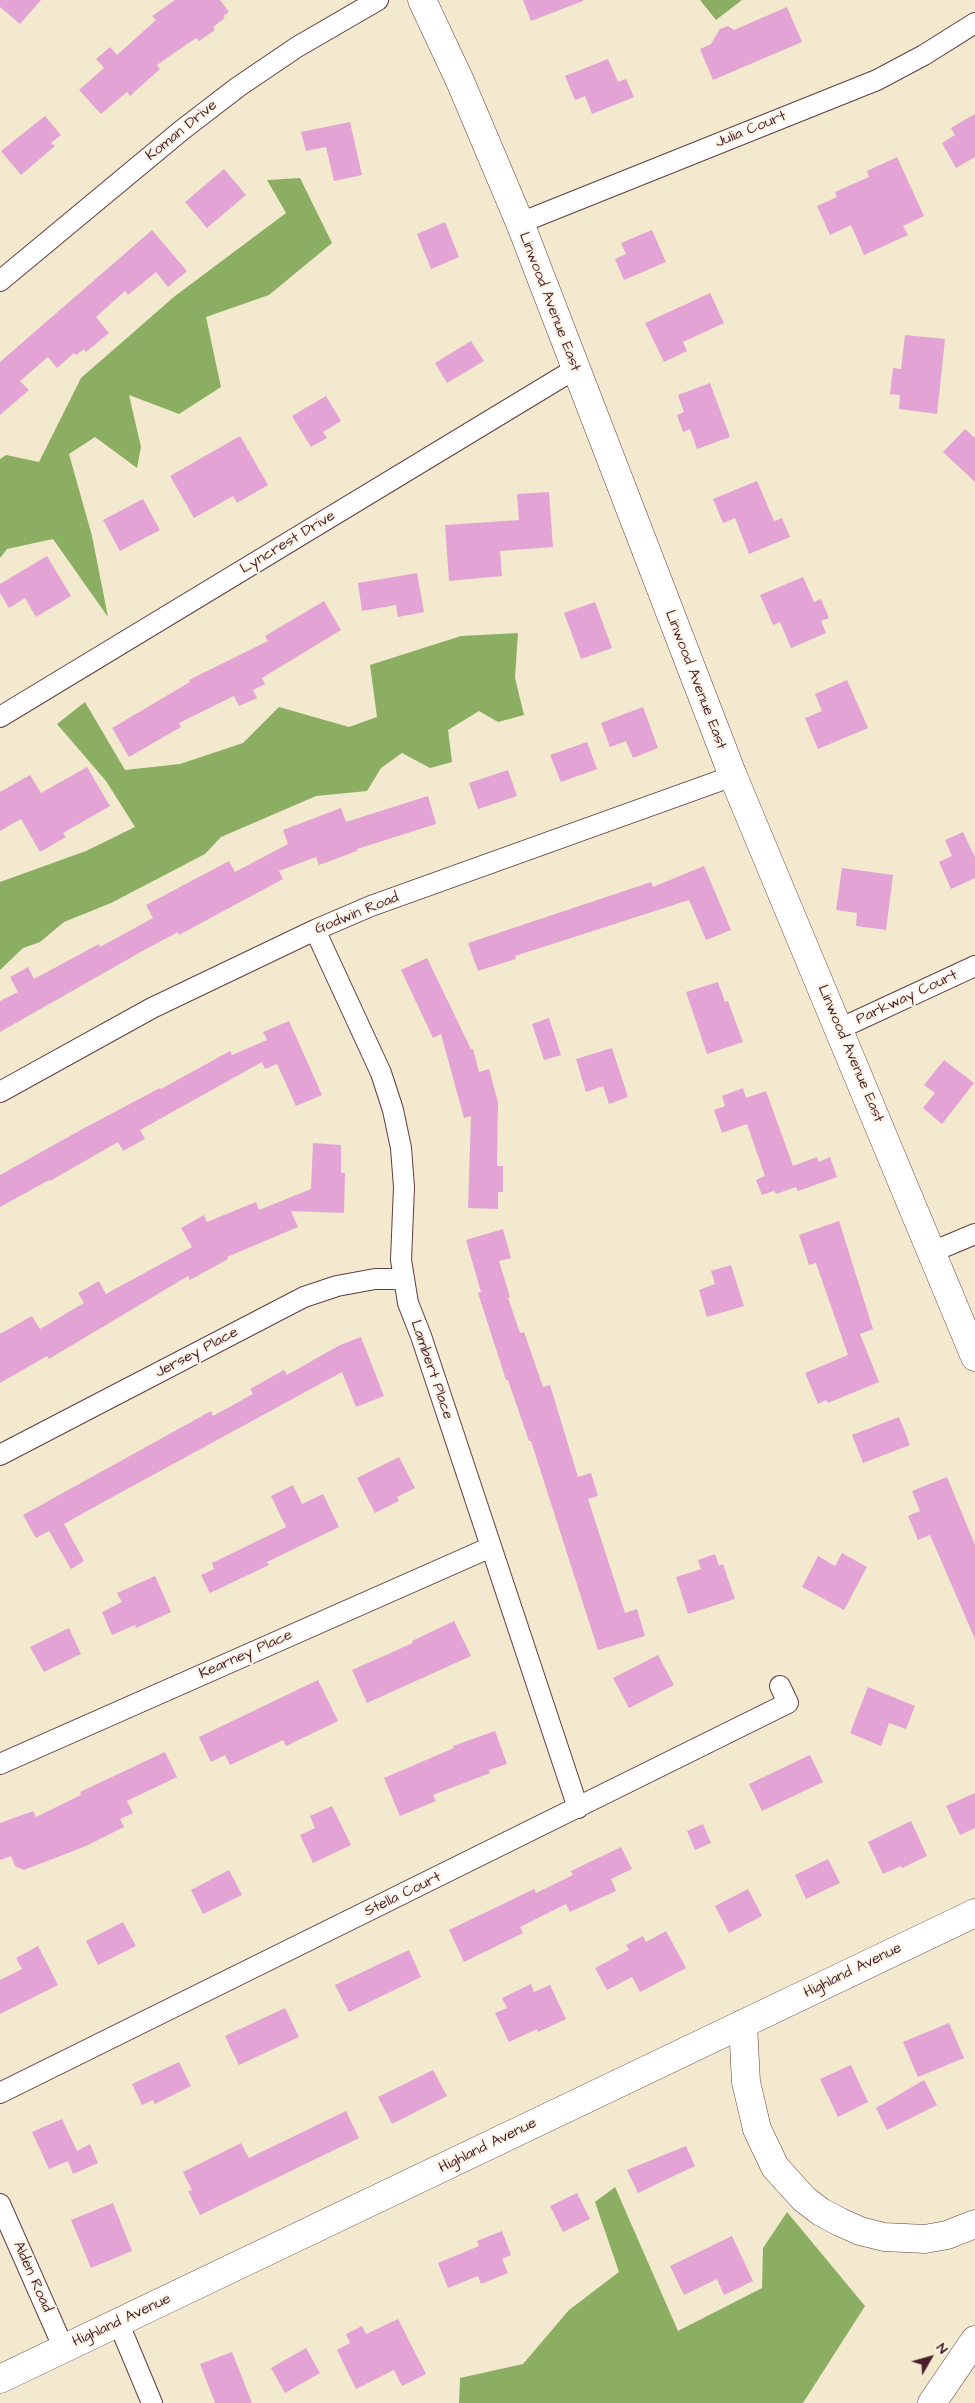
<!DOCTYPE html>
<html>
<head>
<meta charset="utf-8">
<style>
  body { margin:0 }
  #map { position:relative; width:975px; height:2403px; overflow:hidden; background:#f2e9ce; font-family:"Architects Daughter",sans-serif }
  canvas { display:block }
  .north { position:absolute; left:905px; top:2333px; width:50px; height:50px; -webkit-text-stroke:4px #fcf5e5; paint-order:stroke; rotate:52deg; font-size:14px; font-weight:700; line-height:20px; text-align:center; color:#4a1f2b }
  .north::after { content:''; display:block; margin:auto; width:18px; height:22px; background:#4a1f2b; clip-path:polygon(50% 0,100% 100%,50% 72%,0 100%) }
</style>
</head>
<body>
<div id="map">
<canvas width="975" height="2403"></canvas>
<div class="north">N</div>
</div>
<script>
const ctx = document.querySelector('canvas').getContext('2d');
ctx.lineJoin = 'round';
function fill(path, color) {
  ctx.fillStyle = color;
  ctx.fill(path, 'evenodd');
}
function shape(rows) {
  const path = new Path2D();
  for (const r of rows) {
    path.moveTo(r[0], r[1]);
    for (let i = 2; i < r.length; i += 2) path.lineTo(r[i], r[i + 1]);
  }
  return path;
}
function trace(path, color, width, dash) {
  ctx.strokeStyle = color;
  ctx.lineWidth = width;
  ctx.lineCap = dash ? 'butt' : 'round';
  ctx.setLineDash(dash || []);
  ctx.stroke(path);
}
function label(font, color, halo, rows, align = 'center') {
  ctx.font = font + ' "Architects Daughter",sans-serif';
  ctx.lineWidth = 4;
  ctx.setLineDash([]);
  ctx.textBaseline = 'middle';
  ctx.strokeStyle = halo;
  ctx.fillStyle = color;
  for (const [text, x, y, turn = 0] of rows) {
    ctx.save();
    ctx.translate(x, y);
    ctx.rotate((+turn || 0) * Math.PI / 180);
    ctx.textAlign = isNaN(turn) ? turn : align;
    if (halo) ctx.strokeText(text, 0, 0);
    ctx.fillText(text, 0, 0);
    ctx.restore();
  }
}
fill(shape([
  [700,0,742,0,716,20],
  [300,178,332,243,269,295,206,317,221,387,179,414,129,395,141,447,137,468,95,437,69,454,92,536,108,617,53,539,7,549,0,558,0,459,6,455,39,462,81,378,175,296,286,213,267,180],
  [518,633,515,678,524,715,498,722,479,711,448,730,452,762,430,768,402,753,381,768,367,791,316,796,221,837,205,854,111,903,64,922,40,942,23,948,0,970,0,882,86,851,135,827,106,781,57,724,85,702,125,770,180,764,243,743,279,707,349,727,377,717,370,665,461,636],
  [615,2187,678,2331,762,2288,763,2248,787,2212,865,2306,803,2403,459,2403,460,2378,523,2364,569,2310,619,2272,595,2202]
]), '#8cae62');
fill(shape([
  [0,0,41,0,20,24,0,7],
  [175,0,220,0,229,12,223,16,225,18,213,27,215,30,199,41,196,38,157,65,160,69,130,96,127,92,101,114,79,90,104,68,96,59,110,47,117,55,156,20,152,16],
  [523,0,583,0,583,1,531,21],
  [787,7,802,42,713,80,700,49,711,44,720,29,728,26,734,30],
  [608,59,618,82,626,79,634,97,592,114,585,96,575,100,565,76],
  [975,114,975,157,956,168,942,143,955,135,951,128],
  [45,116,61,135,51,143,55,146,21,175,1,151],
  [350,122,362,175,334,181,326,147,306,151,301,132],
  [897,157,924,216,903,226,908,235,864,255,851,225,830,235,817,206,837,197,835,192,869,177,867,171],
  [224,169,246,195,207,228,185,202],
  [445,222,459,257,431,269,417,234],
  [152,230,187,271,168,287,156,272,128,295,125,291,96,317,109,333,86,352,84,349,76,355,74,353,57,368,48,357,20,381,29,390,0,415,0,362],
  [652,230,666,262,624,280,615,259,626,254,621,243],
  [710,293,724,323,683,342,687,351,664,362,645,323],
  [905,335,945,339,937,414,899,409,900,395,890,394,893,368,901,369],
  [471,341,484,361,447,383,435,363],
  [710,383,730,437,697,449,690,429,683,432,677,415,684,412,678,395],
  [326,396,341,421,323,432,327,438,311,447,292,416],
  [965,429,975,438,975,482,943,452],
  [240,436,268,485,237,503,233,496,194,518,170,476],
  [757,481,774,521,782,518,790,537,749,554,735,518,723,523,713,499],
  [549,492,553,547,500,551,502,576,449,581,445,525,519,520,517,494],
  [143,499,160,530,120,551,103,520],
  [47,556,71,596,36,617,25,598,9,608,0,593,0,584],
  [417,573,424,612,398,617,396,605,362,611,358,583],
  [803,577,814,602,821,599,829,618,821,621,826,633,791,648,780,622,773,625,760,595],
  [324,601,341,630,262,678,265,684,253,690,257,698,239,706,234,696,179,723,181,727,129,757,112,728,190,682,189,680,268,641,265,636],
  [595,602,612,648,581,659,564,613],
  [847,680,868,728,818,749,805,718,822,711,815,694],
  [643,707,658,748,633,758,626,741,610,747,601,723],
  [587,742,597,769,561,782,550,755],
  [87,767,110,806,63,833,66,837,40,852,21,819,0,831,0,792,30,775,41,793],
  [508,770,517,796,478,809,469,783],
  [428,796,436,824,357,849,357,851,319,865,316,857,279,871,283,879,179,935,178,932,146,949,0,1032,0,1001,18,992,10,977,28,967,34,979,99,944,100,947,153,918,146,905,229,861,235,872,288,844,283,830,341,808,346,822],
  [963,832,975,857,975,878,951,889,939,862,952,856,945,840],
  [704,866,731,930,706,940,689,900,515,956,516,959,478,971,468,943,651,882,653,887],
  [842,868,893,875,886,930,856,926,857,913,836,910],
  [427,958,471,1049,473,1049,479,1072,489,1069,498,1103,497,1166,503,1166,503,1192,498,1192,498,1209,468,1208,471,1116,464,1118,441,1034,433,1038,401,970],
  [718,982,725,1002,728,1001,743,1042,707,1054,686,992],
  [549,1018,561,1055,544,1060,532,1024],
  [289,1021,322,1095,296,1106,277,1064,265,1069,262,1062,140,1130,145,1139,123,1151,118,1142,50,1181,49,1180,0,1207,0,1175,88,1126,160,1088,161,1089,230,1051,232,1055,267,1040,263,1032],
  [612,1048,628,1097,609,1104,603,1086,586,1092,576,1059],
  [944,1060,974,1083,942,1124,923,1108,935,1093,924,1085],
  [743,1088,746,1098,766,1091,793,1166,817,1157,819,1162,830,1157,837,1177,798,1191,796,1187,776,1194,774,1191,762,1195,756,1180,765,1176,747,1124,722,1133,714,1110,725,1106,722,1096],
  [313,1143,341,1145,341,1173,345,1173,344,1213,291,1211,298,1227,227,1257,228,1259,190,1280,188,1276,49,1359,47,1356,0,1383,0,1334,32,1316,40,1329,84,1303,78,1293,99,1281,106,1294,192,1247,181,1228,204,1215,207,1222,256,1202,259,1210,311,1189],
  [839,1221,873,1329,860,1334,879,1382,828,1403,826,1400,818,1404,805,1373,848,1355,816,1263,809,1265,799,1235],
  [503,1229,511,1258,499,1261,510,1297,508,1298,520,1333,524,1332,543,1387,550,1385,578,1477,591,1473,598,1496,588,1499,625,1613,637,1609,645,1636,598,1650,531,1441,529,1441,508,1380,506,1380,478,1293,481,1292,466,1240],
  [731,1265,744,1306,707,1317,699,1290,715,1284,711,1271],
  [361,1337,384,1396,356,1407,342,1372,96,1506,64,1524,84,1561,71,1569,49,1531,36,1538,23,1515,211,1411,213,1416,253,1394,250,1389,284,1370,287,1375,340,1345],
  [899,1417,910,1445,863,1463,852,1435],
  [399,1457,415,1488,397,1497,399,1501,375,1513,357,1478],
  [947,1477,975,1545,975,1639,930,1535,918,1540,908,1516,920,1511,912,1491],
  [293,1485,302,1504,323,1494,339,1527,267,1562,269,1565,210,1593,201,1575,214,1569,212,1563,286,1527,271,1496],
  [842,1553,867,1567,844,1610,802,1587,818,1556,835,1566],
  [715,1554,719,1566,723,1564,735,1599,688,1614,676,1577,701,1569,698,1560],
  [155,1576,171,1612,136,1628,135,1625,112,1635,102,1612,122,1602,117,1593],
  [454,1621,471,1656,367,1703,352,1670,413,1643,412,1641],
  [69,1628,81,1654,44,1672,30,1647],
  [658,1655,674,1685,629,1708,613,1678],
  [318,1680,338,1721,286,1746,283,1740,230,1765,225,1755,211,1762,199,1737],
  [868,1687,915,1706,906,1729,889,1723,881,1746,850,1733],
  [495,1731,507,1764,489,1770,490,1773,433,1795,436,1801,400,1816,384,1778,454,1748,453,1746],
  [165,1752,177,1777,127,1801,133,1813,120,1819,124,1827,86,1846,24,1870,15,1866,11,1856,0,1860,0,1823,33,1811,36,1817,81,1795,80,1792],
  [810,1755,823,1782,762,1811,749,1784],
  [975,1793,975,1828,960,1835,946,1806],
  [332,1806,351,1845,313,1863,300,1835,315,1828,310,1816],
  [911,1821,927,1856,902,1868,901,1866,883,1874,868,1842],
  [703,1824,711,1843,695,1850,687,1831],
  [621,1847,632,1869,611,1879,616,1891,570,1912,566,1904,520,1927,523,1933,464,1962,449,1930,534,1889,536,1893,573,1875,571,1871],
  [828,1859,840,1883,806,1899,795,1875],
  [229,1870,242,1895,203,1914,191,1890],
  [748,1889,762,1916,729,1933,715,1906],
  [123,1922,136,1946,98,1965,86,1941],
  [666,1931,686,1968,640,1992,632,1977,607,1990,595,1968,629,1950,626,1945,643,1936,646,1942],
  [38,1946,58,1985,0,2014,0,1980,22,1969,16,1958],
  [409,1950,421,1977,349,2012,335,1985],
  [531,1984,534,1992,550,1985,566,2019,538,2032,537,2029,509,2042,495,2013,507,2008,502,1998],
  [285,2008,299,2037,239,2065,225,2036],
  [949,2023,964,2058,918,2077,903,2042],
  [179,2062,191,2086,155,2104,153,2100,142,2105,132,2084],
  [851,2065,868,2102,838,2117,820,2079],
  [433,2070,447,2096,392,2124,378,2097],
  [924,2080,937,2105,887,2130,876,2108],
  [346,2111,359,2138,200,2215,188,2191,192,2190,183,2172,241,2143,249,2158],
  [62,2119,77,2151,90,2144,98,2163,73,2174,68,2161,49,2169,32,2132],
  [686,2146,695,2166,638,2193,627,2170],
  [577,2193,590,2219,563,2232,550,2206],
  [113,2203,132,2251,91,2268,71,2220],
  [502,2231,511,2255,502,2259,508,2273,481,2284,478,2276,448,2288,438,2263,479,2246,477,2241],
  [732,2236,753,2281,724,2295,717,2279,684,2295,670,2266],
  [398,2319,426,2374,402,2386,394,2370,356,2389,337,2350,350,2343,346,2334,362,2326,366,2334],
  [306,2348,320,2373,285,2393,271,2368],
  [232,2352,252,2403,215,2403,200,2364]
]), '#e3a4d5');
const street = shape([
  [520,223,877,80,924,55,975,23],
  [0,281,182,130,238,87,297,47,378,0],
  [0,717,575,369],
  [315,930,381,1073,393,1110,401,1148,404,1187,401,1260,408,1303,421,1336,578,1808],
  [839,1029,975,966],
  [0,1092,152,1008,315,930,371,906,733,776],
  [932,1252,975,1234],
  [0,1455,304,1297,337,1286,375,1279,403,1279],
  [0,1764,491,1547],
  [0,2093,788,1703,780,1686],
  [0,2204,64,2349],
  [119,2324,152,2403]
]);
const secondary = shape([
  [422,0,460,81,520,223,733,776,975,1357],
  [0,2379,975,1913]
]);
const highway = shape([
  [743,2024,746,2082,757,2129,775,2167,804,2199,821,2212,840,2222,860,2231,884,2237,925,2239,947,2235,975,2224],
  [932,2403,975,2340]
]);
trace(street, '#633d43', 22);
trace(secondary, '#633d43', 29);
trace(highway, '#633d43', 29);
trace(street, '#fff', 20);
trace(secondary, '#fff', 28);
trace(highway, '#fff', 28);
label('15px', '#4a1f2b', '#fcf5e5', [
  ["Julia Court",751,130,-22],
  ["Koman Drive",182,131,-39],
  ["Linwood Avenue East",549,302,69],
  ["Lyncrest Drive",288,543,-31],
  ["Linwood Avenue East",695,680,69],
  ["Godwin Road",357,914,-22],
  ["Parkway Court",907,998,-25],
  ["Linwood Avenue East",850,1054,67],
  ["Jersey Place",197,1353,-28],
  ["Lambert Place",431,1370,71],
  ["Kearney Place",246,1655,-24],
  ["Stella Court",403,1895,-26],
  ["Highland Avenue",853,1971,-26],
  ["Highland Avenue",488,2146,-26],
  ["Alden Road",32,2277,66],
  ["Highland Avenue",122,2321,-25]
]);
</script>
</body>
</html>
